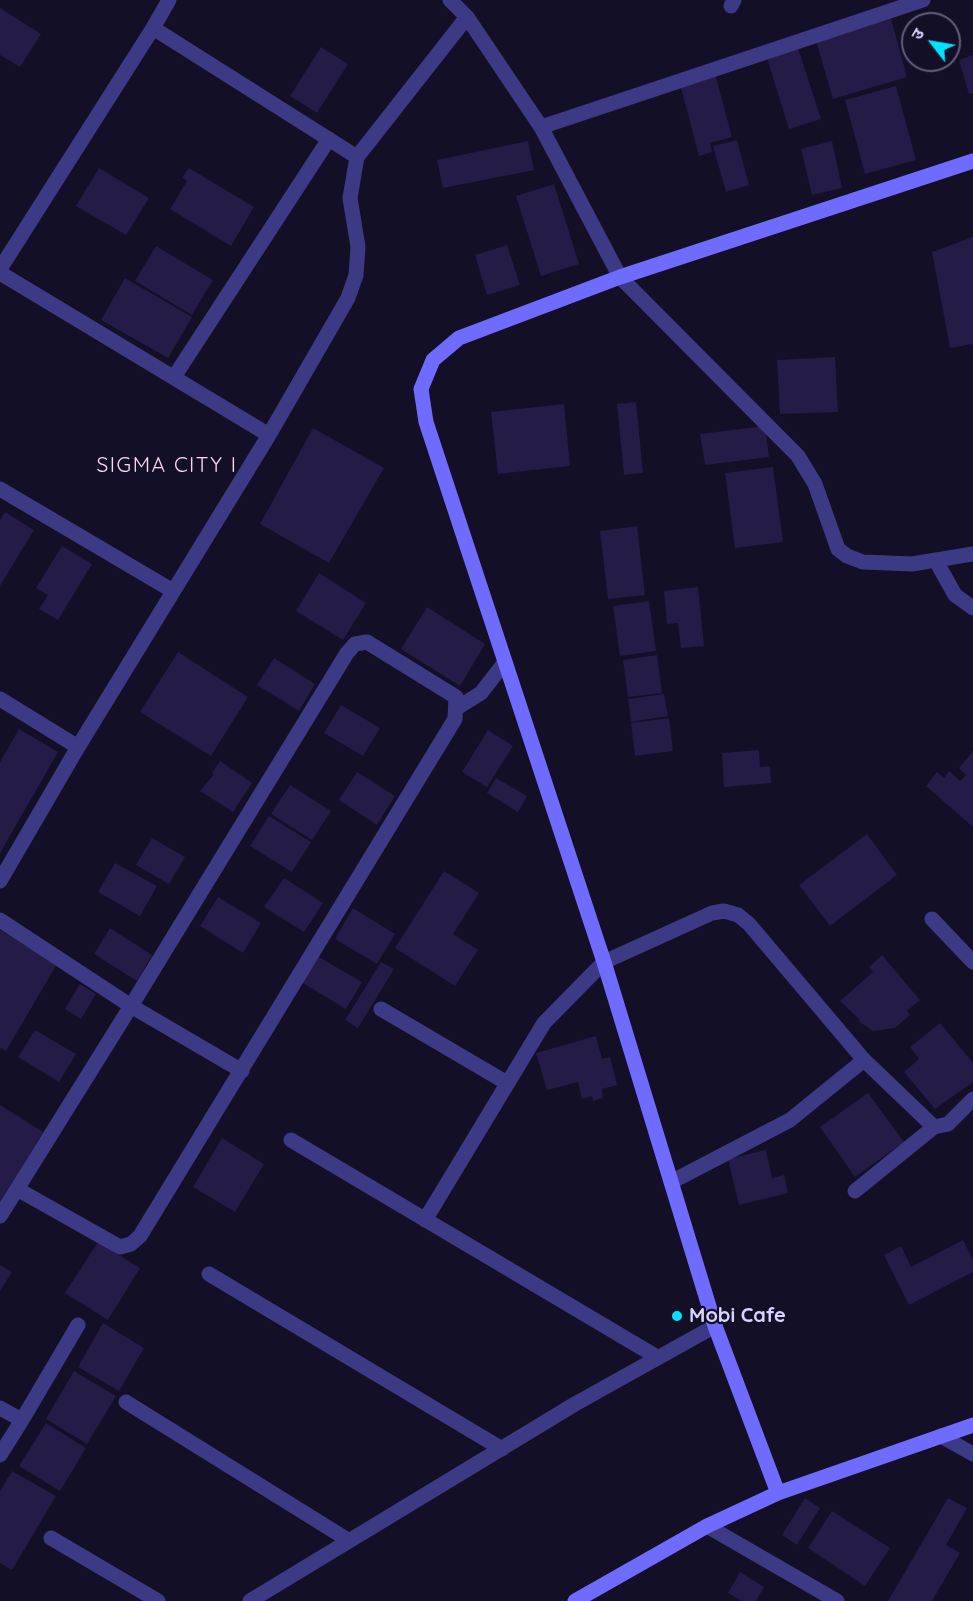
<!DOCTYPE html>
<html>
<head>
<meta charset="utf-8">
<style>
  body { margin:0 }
  #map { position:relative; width:973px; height:1601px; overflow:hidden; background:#130f26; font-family:Quicksand,"Noto Sans Devanagari",sans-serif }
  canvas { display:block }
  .north { position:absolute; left:901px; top:12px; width:60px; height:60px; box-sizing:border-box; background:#130f26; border:2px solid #625e7d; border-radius:50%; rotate:301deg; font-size:16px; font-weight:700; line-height:24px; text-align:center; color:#d9d4ff }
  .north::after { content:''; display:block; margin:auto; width:21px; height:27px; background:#00e5ff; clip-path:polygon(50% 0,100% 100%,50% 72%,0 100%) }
</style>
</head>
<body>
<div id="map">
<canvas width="973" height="1601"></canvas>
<div class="north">उ</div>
</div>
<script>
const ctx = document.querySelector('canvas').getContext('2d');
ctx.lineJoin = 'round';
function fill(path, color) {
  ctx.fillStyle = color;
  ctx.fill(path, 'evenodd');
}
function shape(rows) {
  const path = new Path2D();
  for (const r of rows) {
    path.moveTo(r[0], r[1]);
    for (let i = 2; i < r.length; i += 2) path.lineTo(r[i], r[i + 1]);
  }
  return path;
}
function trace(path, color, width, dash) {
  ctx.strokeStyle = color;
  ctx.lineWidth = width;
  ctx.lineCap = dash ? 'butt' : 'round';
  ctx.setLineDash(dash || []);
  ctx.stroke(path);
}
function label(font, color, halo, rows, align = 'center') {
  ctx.font = font + ' Quicksand,sans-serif';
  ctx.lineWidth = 4.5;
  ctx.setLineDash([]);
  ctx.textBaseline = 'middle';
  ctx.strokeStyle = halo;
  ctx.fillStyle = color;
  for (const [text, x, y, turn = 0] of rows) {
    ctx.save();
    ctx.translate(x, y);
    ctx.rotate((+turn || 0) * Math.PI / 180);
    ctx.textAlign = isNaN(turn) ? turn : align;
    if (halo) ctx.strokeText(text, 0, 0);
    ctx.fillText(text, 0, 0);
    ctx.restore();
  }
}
fill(shape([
  [0,8,41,34,20,67,0,55],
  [890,15,907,77,833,99,815,37],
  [797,45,821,119,789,129,766,55],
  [321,47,348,64,317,113,290,96],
  [973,55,973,93,969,94,959,60],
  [715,74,732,137,710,143,712,152,699,156,680,84],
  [896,86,916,160,865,174,845,100],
  [737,140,749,185,726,192,713,146],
  [528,141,534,170,443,188,437,160],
  [832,141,842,188,812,195,801,149],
  [99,168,149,198,126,235,76,206],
  [189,168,254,207,231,246,170,209,187,181,182,178],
  [554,184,579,264,541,276,516,196],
  [973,237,973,344,950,348,932,252],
  [507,245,520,285,487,295,475,255],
  [156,246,213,280,192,315,135,281],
  [125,278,192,317,168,358,101,320],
  [835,357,838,412,780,414,777,360],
  [636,402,643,473,624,475,617,404],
  [564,404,570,466,498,474,491,412],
  [765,426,769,457,705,465,700,434],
  [313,428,384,468,329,563,260,524],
  [773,467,783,542,735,548,725,473],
  [5,512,34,530,0,586,0,520],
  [637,526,645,595,608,599,600,531],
  [62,546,92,564,58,620,39,609,48,595,36,588],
  [319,573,366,603,343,640,296,611],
  [698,587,704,646,681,648,678,623,667,624,664,591],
  [649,601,656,651,620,656,613,606],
  [427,607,485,644,460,686,401,649],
  [178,652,248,697,211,756,140,712],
  [657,655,662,693,628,697,623,660],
  [274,658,315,684,299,711,257,685],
  [664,694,668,716,631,722,628,699],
  [341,705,380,728,363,756,324,733],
  [669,718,673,751,635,756,631,723],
  [19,729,58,752,0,853,0,762],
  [488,730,513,746,487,787,462,772],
  [759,750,760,767,770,766,771,783,724,787,722,753],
  [973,751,973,827,926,786,937,772,944,778,949,771,960,781,966,775,959,768],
  [220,761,252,783,233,812,200,791,214,774,212,773],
  [357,772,395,796,377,825,339,800],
  [496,778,527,796,518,812,487,793],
  [290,785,331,811,312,840,271,814],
  [269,816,311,842,292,872,250,846],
  [867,834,897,875,830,926,799,885],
  [152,838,185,857,169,884,136,865],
  [115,863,157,886,140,916,98,892],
  [444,871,479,893,453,934,478,950,455,986,395,948],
  [284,878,323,903,304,932,264,907],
  [218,897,261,923,243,953,200,926],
  [353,908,395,934,377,964,335,939],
  [110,928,152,955,137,981,94,954],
  [0,930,57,964,6,1051,0,1048],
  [882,955,920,1000,907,1011,910,1015,895,1028,873,1031,858,1021,860,1020,840,1001,873,972,869,967],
  [317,956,362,982,346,1009,301,982],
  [381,962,394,969,358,1028,345,1020],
  [80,984,96,994,81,1019,65,1009],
  [940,1023,973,1063,973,1082,935,1109,904,1072,919,1059,910,1047],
  [35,1030,76,1054,59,1082,18,1057],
  [596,1036,602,1059,610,1057,617,1085,602,1089,603,1098,593,1101,592,1096,582,1099,578,1082,547,1090,536,1053],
  [868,1093,904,1142,855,1177,820,1127],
  [0,1105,43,1132,0,1202],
  [222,1138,264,1164,235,1212,193,1187],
  [766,1150,772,1178,784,1175,788,1193,739,1205,728,1159],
  [963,1240,973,1260,973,1272,909,1305,884,1255,901,1246,911,1267],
  [98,1242,140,1268,108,1320,65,1293],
  [0,1265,12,1272,0,1291],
  [103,1323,144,1348,119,1391,78,1367],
  [74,1371,116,1396,87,1444,46,1419],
  [46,1423,86,1448,60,1491,19,1466],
  [12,1471,56,1496,12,1570,0,1563,0,1491],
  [805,1498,820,1508,797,1545,782,1535],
  [948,1498,967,1508,946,1545,960,1553,932,1601,888,1601],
  [832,1511,890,1548,865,1586,808,1548],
  [740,1572,764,1587,756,1601,742,1601,728,1593]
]), '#241b47');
trace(shape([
  [450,0,467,17,541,127,620,277,798,456,815,484,838,549,847,556,863,562,912,564,973,554],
  [731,6,734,0],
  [153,28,169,0],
  [541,127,923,0],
  [0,269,153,28,357,157],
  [0,273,269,435],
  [174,377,329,139],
  [0,489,173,591],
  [936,561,955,595,973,608],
  [0,699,78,747],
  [457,708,481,693,505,662],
  [0,881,78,747,269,435,348,298,356,275,358,247,350,198,357,157,467,17],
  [932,919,973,962],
  [0,920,131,1006,347,653,355,644,367,642,456,697,455,719,140,1236,131,1244,120,1247,17,1189,0,1216],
  [381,1009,507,1083],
  [291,1140,657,1357],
  [671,1182,790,1120,864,1060],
  [17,1189,131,1006,242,1071],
  [855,1191,934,1127],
  [425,1220,544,1023,604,962,712,913,724,911,738,915,749,924,864,1060,934,1127,948,1124,973,1099],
  [209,1274,502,1449],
  [126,1402,348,1540],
  [0,1408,22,1420,78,1325],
  [941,1436,973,1454],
  [0,1455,22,1420],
  [707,1526,837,1601],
  [51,1538,158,1601],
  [250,1601,575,1404,715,1326]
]), '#3d3a85', 15);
trace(shape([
  [778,1493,715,1326,604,962,426,422,421,389,433,360,459,338,620,277,973,161],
  [575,1601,707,1526,778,1493,973,1425]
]), '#6f6bff', 15);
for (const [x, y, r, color] of [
  [677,1316,6,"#00e5ff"]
]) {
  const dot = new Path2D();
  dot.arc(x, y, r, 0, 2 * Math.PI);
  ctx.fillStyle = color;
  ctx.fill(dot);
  trace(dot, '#130f26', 2);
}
label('bold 20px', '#d9d4ff', '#130f26', [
  ["Mobi Cafe",689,1316]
], 'left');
ctx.letterSpacing = '1.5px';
label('21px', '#ffd6f0', '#130f26', [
  ["SIGMA CITY I",167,466]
]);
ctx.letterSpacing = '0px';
</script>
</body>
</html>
